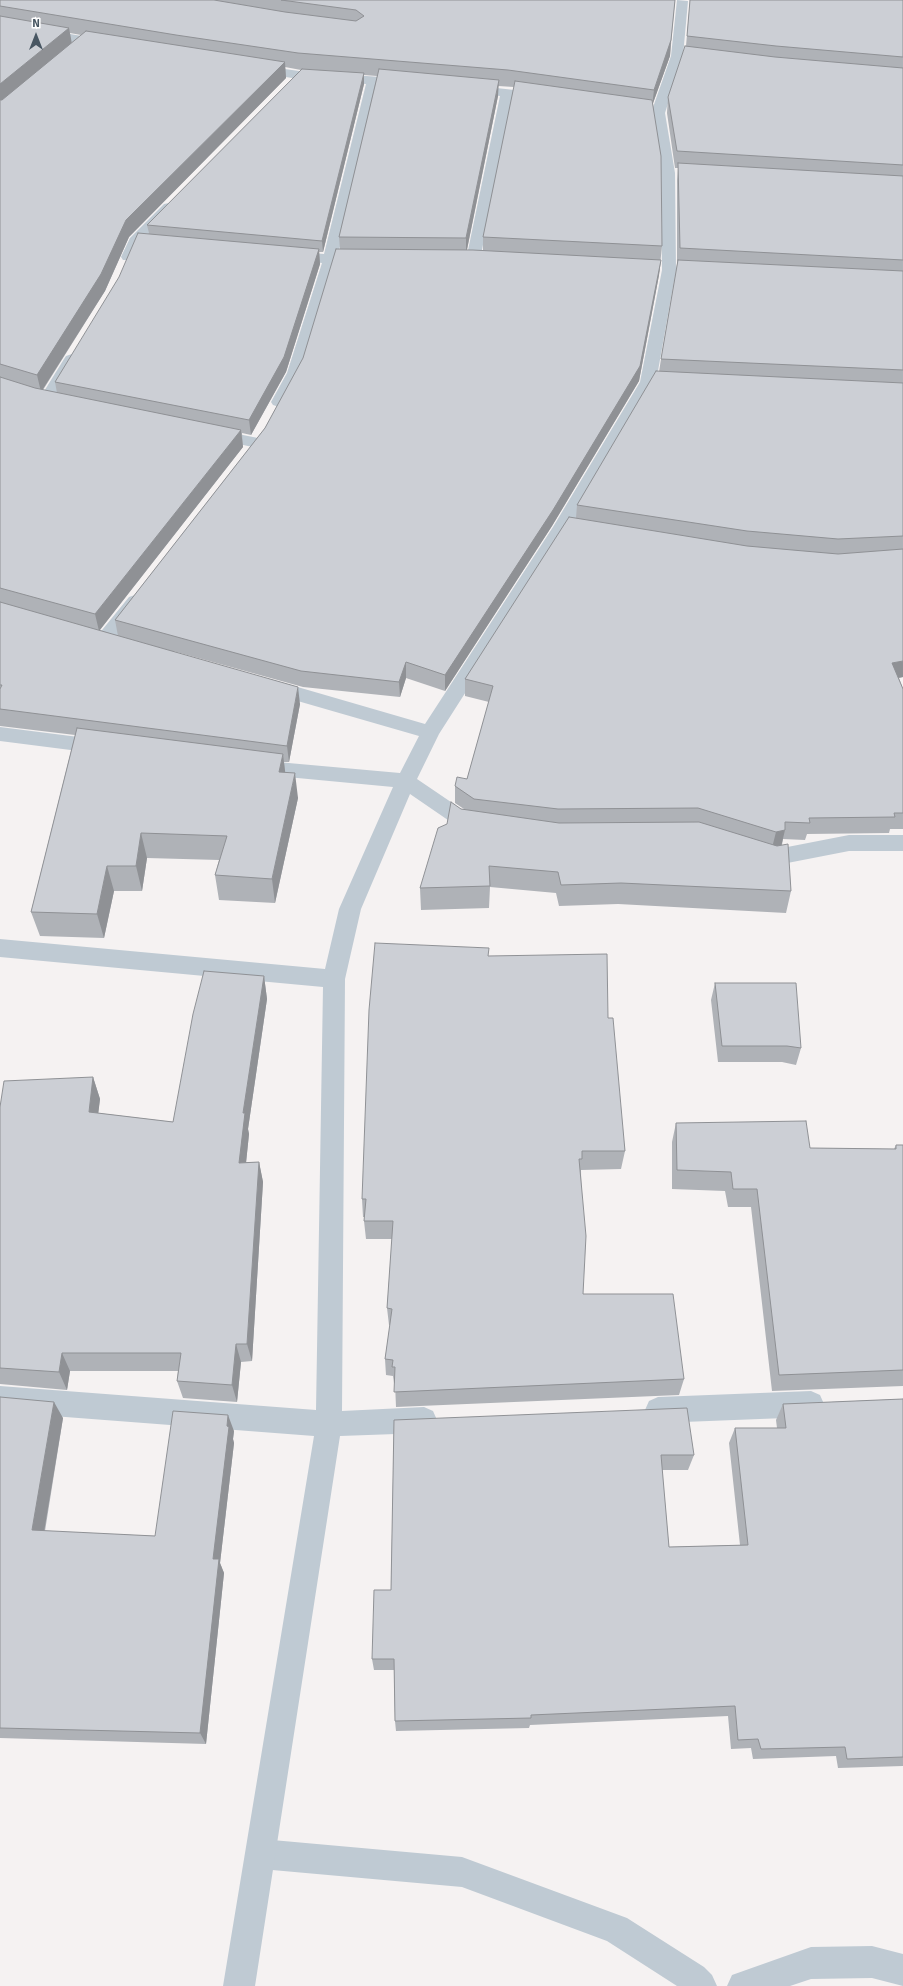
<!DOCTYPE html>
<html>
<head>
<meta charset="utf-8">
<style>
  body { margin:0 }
  #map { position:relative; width:903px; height:1986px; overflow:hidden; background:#f5f2f2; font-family:Signika,sans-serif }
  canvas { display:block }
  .north { position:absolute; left:16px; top:16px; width:40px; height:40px; -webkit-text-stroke:3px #fff; paint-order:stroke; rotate:0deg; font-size:11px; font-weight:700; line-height:16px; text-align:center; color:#485662 }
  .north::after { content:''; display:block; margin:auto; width:14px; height:18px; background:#485662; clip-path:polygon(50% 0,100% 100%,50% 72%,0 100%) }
</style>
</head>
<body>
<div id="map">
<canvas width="903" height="1986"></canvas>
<div class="north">N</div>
</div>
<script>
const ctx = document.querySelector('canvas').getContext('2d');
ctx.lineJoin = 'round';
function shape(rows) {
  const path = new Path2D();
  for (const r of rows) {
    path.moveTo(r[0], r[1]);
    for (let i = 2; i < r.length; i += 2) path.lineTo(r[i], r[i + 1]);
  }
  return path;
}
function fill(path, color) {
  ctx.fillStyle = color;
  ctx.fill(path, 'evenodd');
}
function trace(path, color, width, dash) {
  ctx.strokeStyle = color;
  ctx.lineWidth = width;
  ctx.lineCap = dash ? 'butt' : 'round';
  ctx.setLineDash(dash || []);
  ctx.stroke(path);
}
fill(shape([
  [261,1839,462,1857,627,1918,704,1967,712,1975,717,1986,677,1986,607,1941,462,1887,261,1869,250,1865,246,1854,250,1843,261,1839],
  [872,1946,903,1954,903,1986,872,1978,811,1979,790,1986,727,1986,732,1975,811,1947,872,1946]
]), '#bfcad3');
fill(shape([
  [677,0,688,1,683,56,665,113,675,173,676,270,656,382,571,527,439,734,417,779,473,817,481,820,484,825,481,830,474,833,461,829,410,794,361,909,345,979,342,1411,424,1407,433,1411,437,1420,433,1429,424,1433,340,1436,255,1986,223,1986,314,1436,0,1412,0,1386,316,1410,323,987,0,957,0,939,325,969,339,909,393,787,255,774,248,772,245,767,248,762,255,760,400,773,419,736,263,691,261,686,263,681,270,679,425,724,553,527,640,382,662,270,661,173,651,113,671,56,677,0],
  [0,22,105,40,111,44,105,48,0,30,0,22],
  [256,65,299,71,407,79,413,83,407,87,378,85,338,255,362,255,367,256,369,259,367,262,362,263,336,263,303,373,285,405,279,407,273,405,271,402,287,373,322,263,289,259,284,258,282,255,284,252,289,251,324,254,366,84,299,79,252,72,250,69,252,66,256,65],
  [469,85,542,93,548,97,542,101,512,98,480,260,478,263,473,264,468,263,466,260,500,96,464,92,463,89,464,86,469,85],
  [169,203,174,204,176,207,174,210,141,243,133,260,123,260,121,257,130,238,164,204,169,203],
  [72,354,78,356,80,359,54,401,52,404,46,406,40,404,38,401,64,359,66,356,72,354],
  [213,429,263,439,265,443,263,447,257,448,207,437,205,434,207,431,213,429],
  [135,595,141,597,144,601,141,605,112,643,105,645,98,643,96,639,98,635,129,597,135,595],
  [0,727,102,740,109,742,112,747,109,752,102,754,0,741,0,727],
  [849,835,903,835,903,851,849,851,772,866,752,860,749,854,752,848,759,846,772,850,849,835],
  [811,1391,820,1395,824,1404,820,1413,811,1417,658,1423,649,1419,645,1410,649,1401,658,1397,811,1391]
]), '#bfcad3');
fill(shape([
  [0,0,675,0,670,56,653,103,662,246,659,275,639,381,552,526,445,691,406,678,400,697,303,687,173,651,300,704,289,762,284,762,285,772,298,798,275,903,219,900,215,875,219,860,147,858,142,891,114,891,104,938,40,936,31,912,75,735,0,726],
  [70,33,81,35,71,43],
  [285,67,301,70,147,225,149,233,55,382,57,393,43,390,105,291,129,237,286,78],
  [364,75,377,76,339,237,340,249,303,358,265,428,115,620,118,636,100,630,243,447,242,433,251,435,286,372,320,264,319,252,323,252,364,84],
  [498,86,514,87,483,237,483,250,467,250,498,96],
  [690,0,903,0,903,677,899,678,903,689,903,829,890,829,889,833,807,834,805,840,783,839,782,845,791,891,786,913,618,904,559,906,556,893,490,887,489,908,421,910,420,888,447,824,461,809,464,809,455,803,455,786,467,779,489,702,465,696,465,679,576,518,577,505,659,372,661,359,677,264,677,180,678,168,675,168,667,113,668,97,686,46],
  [488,956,608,1018,625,1151,621,1169,581,1170,583,1294,684,1379,679,1395,396,1407,395,1383,394,1383,393,1376,386,1375,385,1359,390,1325,389,1325,387,1308,392,1239,366,1239,364,1221,365,1217,363,1217,362,1199],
  [264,976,267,999,248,1129,249,1134,246,1162,259,1162,263,1182,252,1361,241,1362,237,1402,183,1398,177,1381,178,1371,70,1371,67,1390,0,1384,0,1107,93,1077,100,1099,98,1113,173,1122],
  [715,983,801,1048,796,1065,782,1062,718,1062,711,1000],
  [676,1123,810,1148,894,1149,896,1145,903,1145,903,1386,772,1391,751,1207,728,1207,725,1191,672,1189,672,1142],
  [0,1397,63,1418,45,1531,155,1536,234,1431,233,1439,234,1443,220,1563,224,1573,206,1744,0,1738],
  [903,1399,903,1766,838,1768,836,1756,753,1759,751,1748,731,1749,728,1716,530,1725,529,1728,396,1731,395,1721,394,1670,374,1670,372,1659,391,1590,394,1420,694,1455,688,1470,662,1470,669,1547,740,1545,729,1443,735,1428,777,1428,776,1420,783,1404]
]), '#afb2b7');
fill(shape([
  [69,28,72,44,0,103,0,84],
  [671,40,670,56,652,106,654,90],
  [285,62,286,78,129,237,105,291,41,392,37,375,126,220],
  [364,73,364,84,323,252,322,241],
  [499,80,498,96,466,254,466,238],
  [319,249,320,264,286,372,251,435,249,420],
  [661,260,659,275,639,381,552,526,445,691,445,675],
  [241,430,243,447,99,631,95,614],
  [903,661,903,677,887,680,892,663],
  [406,662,406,678,400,697,399,682],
  [298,687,300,704,289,762,287,746],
  [283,754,286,779,279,772],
  [295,773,298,798,275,903,272,879],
  [785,830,781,847,772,848,776,832],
  [141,833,147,858,142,891,136,866],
  [107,866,114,891,104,938,97,914],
  [264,976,267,999,248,1129,249,1134,244,1183,239,1163,243,1113],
  [93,1077,100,1099,96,1133,89,1112],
  [259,1162,263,1182,252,1361,247,1344],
  [236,1344,241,1362,237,1402,232,1385],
  [62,1353,70,1371,67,1390,59,1372],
  [54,1402,63,1418,42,1544,32,1530],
  [228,1415,234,1431,233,1439,234,1443,220,1563,224,1573,206,1744,200,1733,213,1559]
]), '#8f9195');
const building = shape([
  [0,0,214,0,285,12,356,21,364,16,356,10,281,0,675,0,671,40,654,90,508,70,298,53,176,35,0,6,0,0],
  [690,0,903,0,903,57,776,46,687,36,690,0],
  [0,16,69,28,0,84,0,16],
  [86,31,285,62,126,220,101,274,37,375,0,364,0,100,2,100,86,31],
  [685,46,775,57,903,68,903,165,677,151,668,97,685,46],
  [302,69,364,73,322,241,147,225,302,69],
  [379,69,499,80,466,238,339,237,379,69],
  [515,81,652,100,661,156,662,246,483,237,515,81],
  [678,163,903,176,903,260,680,248,678,163],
  [138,233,319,249,284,357,249,420,55,382,119,277,138,233],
  [336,249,473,250,661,260,640,366,553,510,445,675,406,662,399,682,301,671,115,620,265,428,303,358,336,249],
  [678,260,903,271,903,370,661,359,678,260],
  [656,371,903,383,903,536,838,539,747,531,577,505,656,371],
  [0,377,35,388,241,430,95,614,0,588,0,377],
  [569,517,747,546,838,554,903,549,903,661,892,663,903,689,903,813,894,813,895,817,809,818,810,823,785,822,785,830,776,832,698,808,558,809,474,799,455,786,457,777,467,779,493,686,465,679,569,517],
  [0,602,298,687,287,746,0,709,0,689,2,685,0,685,0,602],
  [77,728,283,754,279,772,295,773,272,879,215,875,227,836,141,833,136,866,107,866,97,914,31,912,77,728],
  [451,802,461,809,559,823,699,822,777,846,788,844,791,891,621,883,561,885,558,872,489,866,490,886,420,888,438,828,447,824,451,802],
  [375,943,489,948,488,956,607,954,608,1018,613,1018,625,1151,582,1151,582,1159,579,1159,586,1236,583,1294,673,1294,684,1379,394,1392,395,1367,392,1367,393,1360,385,1359,392,1309,387,1308,393,1221,364,1221,366,1199,362,1199,369,1010,375,943],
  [204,971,264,976,243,1113,245,1113,239,1163,259,1162,247,1344,236,1344,232,1385,177,1381,181,1353,62,1353,59,1372,0,1368,0,1107,4,1081,93,1077,89,1112,173,1122,193,1014,204,971],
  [715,983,796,983,801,1048,787,1046,722,1046,715,983],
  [806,1121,810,1148,896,1149,896,1145,903,1145,903,1370,779,1375,757,1189,733,1189,731,1172,677,1170,676,1123,806,1121],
  [0,1397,54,1402,32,1530,155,1536,173,1411,228,1415,227,1426,229,1427,213,1559,219,1559,200,1733,0,1728,0,1397],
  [903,1399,903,1757,847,1759,845,1747,761,1749,758,1739,738,1740,735,1706,531,1715,531,1718,395,1721,394,1659,372,1659,374,1590,391,1590,394,1420,687,1408,694,1455,661,1455,669,1547,748,1545,735,1428,786,1428,783,1404,903,1399]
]);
fill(building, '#cccfd5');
trace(building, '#8f9195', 1);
</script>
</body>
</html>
